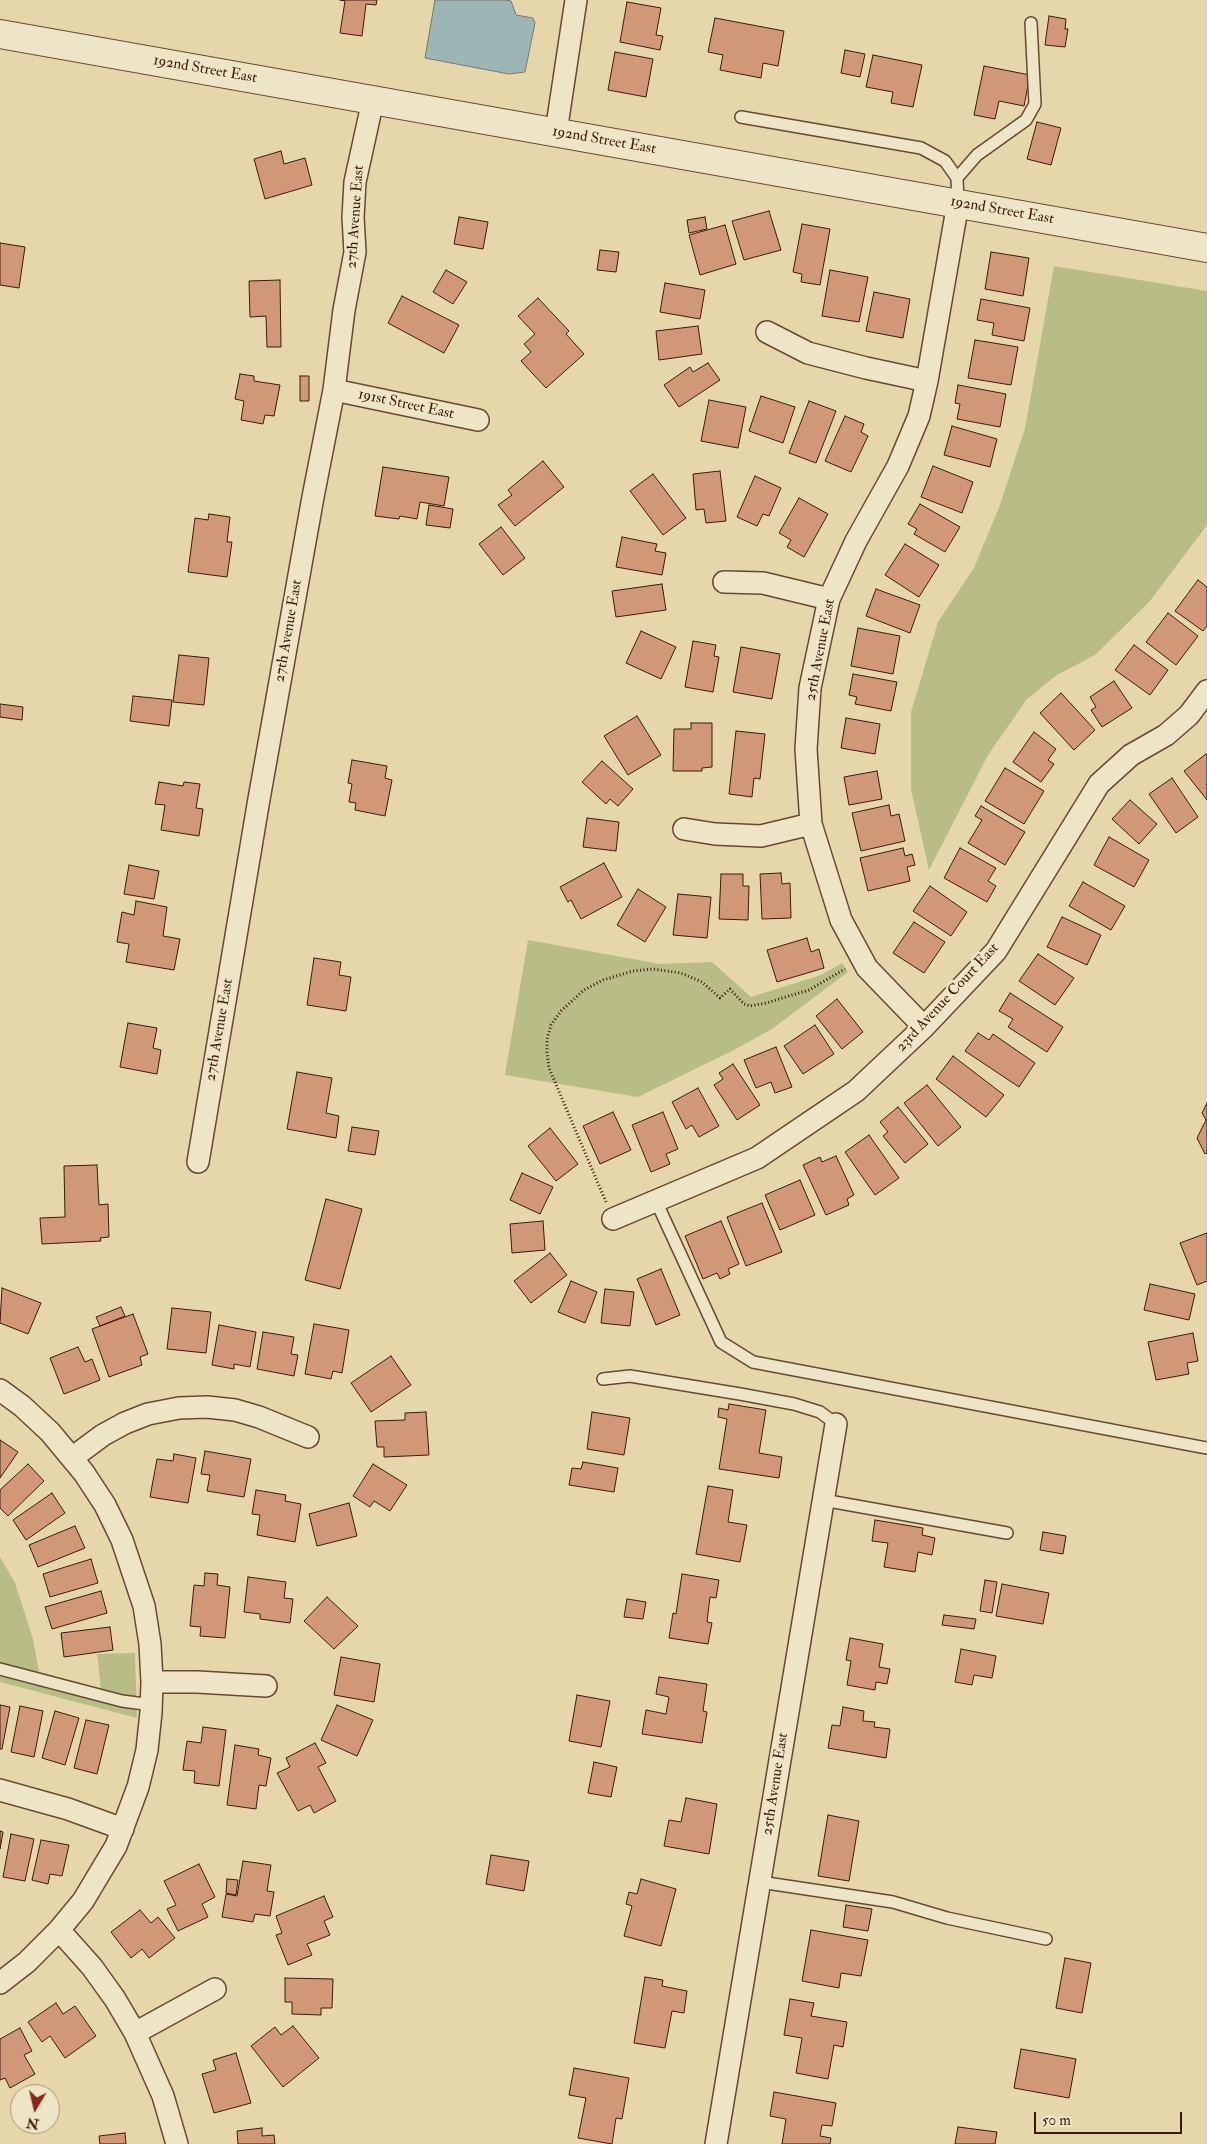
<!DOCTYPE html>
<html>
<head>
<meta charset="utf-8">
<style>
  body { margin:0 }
  #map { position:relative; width:1207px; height:2144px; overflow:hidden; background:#e5d7a9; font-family:"IM FELL Double Pica",serif }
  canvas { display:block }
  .north { position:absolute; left:10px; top:2084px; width:50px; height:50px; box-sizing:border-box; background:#eee5c7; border:1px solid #a7947c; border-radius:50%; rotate:189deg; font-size:14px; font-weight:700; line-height:20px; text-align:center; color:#3d1a0c }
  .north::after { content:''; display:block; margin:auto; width:18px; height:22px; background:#8f2418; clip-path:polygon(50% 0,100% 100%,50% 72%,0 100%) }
  .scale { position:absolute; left:1034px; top:2112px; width:148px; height:22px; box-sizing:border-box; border:2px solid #3d1a0c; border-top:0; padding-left:6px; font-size:15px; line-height:18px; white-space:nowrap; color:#3d1a0c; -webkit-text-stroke:4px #eee5c7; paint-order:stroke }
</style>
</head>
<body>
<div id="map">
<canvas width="1207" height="2144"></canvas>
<div class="north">N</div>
<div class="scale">50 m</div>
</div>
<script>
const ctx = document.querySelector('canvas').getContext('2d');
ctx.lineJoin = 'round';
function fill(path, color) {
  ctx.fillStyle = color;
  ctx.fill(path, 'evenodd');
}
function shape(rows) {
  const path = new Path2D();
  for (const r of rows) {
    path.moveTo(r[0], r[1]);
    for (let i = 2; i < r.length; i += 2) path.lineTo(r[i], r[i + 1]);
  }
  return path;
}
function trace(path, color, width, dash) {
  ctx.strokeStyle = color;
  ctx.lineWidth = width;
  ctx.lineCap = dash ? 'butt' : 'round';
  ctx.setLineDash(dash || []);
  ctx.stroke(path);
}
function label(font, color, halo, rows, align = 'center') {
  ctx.font = font + ' "IM FELL Double Pica",serif';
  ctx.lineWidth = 5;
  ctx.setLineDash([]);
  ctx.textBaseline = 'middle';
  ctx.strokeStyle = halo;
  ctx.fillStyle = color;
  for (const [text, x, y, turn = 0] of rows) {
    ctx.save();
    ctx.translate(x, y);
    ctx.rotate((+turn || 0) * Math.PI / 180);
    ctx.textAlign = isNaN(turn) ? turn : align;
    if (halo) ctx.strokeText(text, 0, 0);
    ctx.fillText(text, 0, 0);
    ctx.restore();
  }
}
fill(shape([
  [1054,266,1207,291,1207,525,1150,601,1095,655,1057,675,1027,699,988,755,929,870,911,789,911,712,938,622,974,568,1000,505,1025,428],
  [528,940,660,964,712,962,751,997,821,975,842,963,848,972,772,1029,734,1050,638,1097,505,1075],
  [0,1557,15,1583,33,1639,39,1672,101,1689,97,1654,135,1653,137,1718,0,1682]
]), '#b8bd86');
const water = shape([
  [435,0,506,0,511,1,516,15,533,18,535,23,525,72,509,74,425,58,435,0]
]);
fill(water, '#9cb6b5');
trace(water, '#767871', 1);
const building = shape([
  [340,0,377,0,376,5,366,4,362,36,340,33,345,1,340,0],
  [627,2,661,8,656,35,663,36,660,50,620,42,627,2],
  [1049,16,1066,19,1065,29,1068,29,1065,47,1045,45,1049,16],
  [715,18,784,31,778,66,763,63,761,78,720,70,723,55,708,52,715,18],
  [845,50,865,54,860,77,841,73,845,50],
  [615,52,653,59,646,97,608,90,615,52],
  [873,55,922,65,913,107,891,103,893,92,866,87,873,55],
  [984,66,1030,75,1024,106,999,101,995,119,974,115,984,66],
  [1037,122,1061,128,1051,165,1027,159,1037,122],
  [281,151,284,164,305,158,312,185,265,199,254,159,281,151],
  [769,211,781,250,744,260,732,221,769,211],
  [459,217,488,222,483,249,454,244,459,217],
  [705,217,707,229,689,233,687,220,705,217],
  [802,224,830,229,820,285,801,282,802,274,793,272,802,224],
  [725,225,736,264,700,275,689,235,725,225],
  [0,243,25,247,19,288,0,285,0,243],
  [600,250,619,252,616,272,597,270,600,250],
  [991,252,1029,258,1023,296,985,289,991,252],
  [446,270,467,282,453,304,433,292,446,270],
  [830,270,868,277,859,322,822,316,830,270],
  [280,280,281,347,267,347,266,316,250,317,249,281,280,280],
  [665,283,705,290,700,319,660,312,665,283],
  [874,292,910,299,903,338,866,331,874,292],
  [402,296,459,325,444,353,388,323,402,296],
  [538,298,569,331,566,334,584,354,546,388,521,361,531,352,524,344,535,334,518,316,538,298],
  [981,299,1030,308,1024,341,992,335,994,323,977,320,981,299],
  [698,326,702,354,659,360,656,331,698,326],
  [975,340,1018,347,1011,385,968,378,975,340],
  [708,363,720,380,679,407,664,385,690,367,693,372,708,363],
  [240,374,254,376,254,381,280,385,274,416,265,415,263,424,241,420,244,401,235,399,240,374],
  [300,376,309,376,309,401,300,401,300,376],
  [958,385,1006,394,1000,427,957,419,960,404,955,403,958,385],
  [761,396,795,407,783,443,749,431,761,396],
  [709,400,746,407,738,448,701,441,709,400],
  [809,401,836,411,816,463,789,453,809,401],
  [845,416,864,424,861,432,868,436,851,472,825,461,845,416],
  [952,426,997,439,990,467,944,455,952,426],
  [543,461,564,487,515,526,498,505,512,495,508,490,543,461],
  [933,466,973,482,962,513,921,497,933,466],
  [383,467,449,477,444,506,420,502,417,519,400,516,399,519,375,516,383,467],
  [720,471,726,521,706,523,704,509,696,510,693,474,720,471],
  [653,474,686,518,663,535,630,491,653,474],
  [755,476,781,488,769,516,763,514,757,526,737,517,755,476],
  [799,498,828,514,804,557,787,547,791,540,779,533,799,498],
  [920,504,960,527,945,552,914,534,917,529,908,524,920,504],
  [429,505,453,509,450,528,426,525,429,505],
  [209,514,230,517,227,542,232,542,227,577,188,572,195,518,208,520,209,514],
  [501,527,525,558,503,575,479,544,501,527],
  [622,537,657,544,655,551,666,553,662,575,616,567,622,537],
  [905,544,939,565,919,597,885,575,905,544],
  [1198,580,1207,587,1207,626,1203,631,1175,611,1198,580],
  [662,584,666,610,616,617,612,591,662,584],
  [876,589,920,605,910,633,866,616,876,589],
  [1168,613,1198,636,1176,665,1146,642,1168,613],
  [858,628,900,636,893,674,851,666,858,628],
  [641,631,676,647,661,679,626,663,641,631],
  [693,641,716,645,714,656,719,657,713,692,685,687,693,641],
  [1134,645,1168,670,1150,695,1115,670,1134,645],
  [741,647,780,654,772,699,733,692,741,647],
  [179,655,209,658,204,705,173,702,179,655],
  [853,674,897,682,891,711,855,704,857,697,849,695,853,674],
  [1114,681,1132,708,1102,727,1091,710,1096,707,1090,697,1114,681],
  [1061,693,1095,730,1074,750,1040,713,1061,693],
  [133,696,172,700,169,726,130,721,133,696],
  [0,704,23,707,22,720,0,717,0,704],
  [637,716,661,755,628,775,604,736,637,716],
  [846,718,880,724,875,754,841,748,846,718],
  [691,723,712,723,712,767,702,768,702,771,673,771,674,729,691,729,691,723],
  [736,731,765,734,760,779,754,778,752,797,729,794,736,731],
  [1034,732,1056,749,1048,760,1054,764,1041,782,1013,762,1034,732],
  [1206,754,1207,756,1207,800,1184,771,1206,754],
  [352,760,387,766,385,778,392,780,385,816,355,810,356,803,349,802,352,784,348,783,352,760],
  [602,761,633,789,618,806,610,799,606,804,582,782,602,761],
  [1005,768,1044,791,1024,824,985,801,1005,768],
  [877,771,882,799,849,805,844,777,877,771],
  [1172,778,1198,817,1176,833,1149,794,1172,778],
  [159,782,183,786,184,782,200,784,196,808,203,809,199,836,161,830,165,805,155,804,159,782],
  [1130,800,1157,824,1139,844,1112,819,1130,800],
  [889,805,891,816,899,814,905,841,861,851,852,813,889,805],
  [981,806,1025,832,1005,865,968,843,982,820,975,816,981,806],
  [587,818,619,822,616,851,583,847,587,818],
  [1109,837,1149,860,1134,887,1094,865,1109,837],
  [903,848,905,856,912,854,915,865,907,867,910,881,868,891,860,858,903,848],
  [960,848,996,868,988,881,996,886,987,902,944,878,960,848],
  [604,863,622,897,581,919,571,900,568,902,560,887,604,863],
  [129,865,159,871,154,899,124,894,129,865],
  [781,873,782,884,790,883,791,918,762,919,760,874,781,873],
  [721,874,743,874,743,886,749,886,748,920,719,919,721,874],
  [1083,882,1125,906,1111,930,1069,906,1083,882],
  [930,886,967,912,951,936,913,911,930,886],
  [638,889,666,907,645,942,617,925,638,889],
  [678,894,711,897,707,938,673,935,678,894],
  [136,901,167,907,163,936,180,939,174,970,126,962,129,944,117,942,122,912,134,915,136,901],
  [1062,917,1101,935,1087,965,1047,947,1062,917],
  [914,922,945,942,924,973,893,953,914,922],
  [807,938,811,952,819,949,824,968,777,982,767,950,807,938],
  [1038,954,1074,978,1055,1005,1019,981,1038,954],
  [314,958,341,962,339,975,351,977,346,1011,307,1005,314,958],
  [1010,993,1063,1027,1047,1052,1008,1027,1013,1019,999,1011,1010,993],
  [837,999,863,1032,842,1049,816,1016,837,999],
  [128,1023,157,1028,153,1048,161,1050,157,1074,120,1067,128,1023],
  [815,1025,834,1054,803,1074,784,1046,815,1025],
  [978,1033,989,1040,993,1034,1035,1063,1019,1087,965,1051,978,1033],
  [776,1047,792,1087,775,1093,771,1082,756,1088,744,1060,776,1047],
  [953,1056,1004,1095,986,1117,936,1079,953,1056],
  [733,1064,760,1105,737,1120,714,1085,723,1079,719,1073,733,1064],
  [297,1072,332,1078,326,1113,339,1116,336,1138,287,1129,297,1072],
  [927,1085,961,1127,938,1146,904,1103,927,1085],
  [698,1088,719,1126,699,1137,692,1125,686,1129,672,1102,698,1088],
  [1207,1103,1207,1153,1205,1154,1197,1138,1206,1120,1202,1113,1207,1103],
  [898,1107,928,1144,905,1163,883,1136,888,1132,880,1122,898,1107],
  [613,1112,631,1150,600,1164,583,1126,613,1112],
  [663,1112,678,1149,666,1154,670,1164,651,1172,632,1125,663,1112],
  [352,1127,379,1131,375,1155,348,1151,352,1127],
  [550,1128,578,1164,556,1181,528,1146,550,1128],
  [869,1135,899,1178,875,1195,845,1152,869,1135],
  [836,1156,854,1195,847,1199,849,1205,826,1215,803,1165,820,1157,822,1162,836,1156],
  [97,1165,99,1205,108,1204,109,1237,100,1238,101,1241,42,1244,40,1218,65,1217,64,1166,97,1165],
  [522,1173,553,1187,540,1214,510,1200,522,1173],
  [800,1180,815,1215,780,1230,765,1195,800,1180],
  [326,1199,362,1209,340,1289,305,1280,326,1199],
  [762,1203,782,1252,746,1266,727,1217,762,1203],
  [543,1221,545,1250,512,1253,510,1224,543,1221],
  [721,1221,739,1264,728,1269,730,1274,720,1279,717,1273,703,1279,685,1236,721,1221],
  [1207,1233,1207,1281,1197,1285,1180,1243,1207,1233],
  [550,1253,567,1275,531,1303,514,1281,550,1253],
  [661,1269,680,1315,656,1325,637,1279,661,1269],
  [571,1281,597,1292,585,1323,558,1312,571,1281],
  [1150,1284,1195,1294,1189,1320,1144,1310,1150,1284],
  [2,1288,41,1303,28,1334,0,1323,2,1288],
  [605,1289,634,1292,630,1326,601,1323,605,1289],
  [121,1307,125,1316,100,1326,96,1317,121,1307],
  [172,1308,211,1312,206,1353,167,1349,172,1308],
  [133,1314,148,1354,140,1357,142,1365,109,1377,92,1329,133,1314],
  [314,1324,349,1330,342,1373,333,1371,331,1379,305,1374,314,1324],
  [219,1325,256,1332,250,1367,234,1364,234,1369,212,1365,219,1325],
  [263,1332,294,1337,291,1354,298,1355,294,1376,257,1369,263,1332],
  [1193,1333,1198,1361,1187,1363,1189,1374,1156,1380,1148,1342,1193,1333],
  [78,1347,85,1362,92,1359,100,1380,64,1394,50,1358,78,1347],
  [391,1356,411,1385,371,1412,351,1383,391,1356],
  [729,1404,766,1410,759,1453,782,1457,779,1478,719,1469,727,1419,718,1417,719,1408,728,1410,729,1404],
  [426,1412,429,1455,384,1457,384,1447,377,1447,375,1421,405,1420,405,1413,426,1412],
  [592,1412,630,1418,624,1455,587,1449,592,1412],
  [0,1440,18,1452,0,1478,0,1440],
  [205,1451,251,1459,244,1497,207,1491,210,1475,201,1474,205,1451],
  [174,1454,196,1458,188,1503,150,1497,157,1459,173,1461,174,1454],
  [583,1462,618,1468,614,1492,569,1485,572,1468,581,1469,583,1462],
  [28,1464,44,1481,8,1516,0,1508,0,1490,28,1464],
  [373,1464,407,1485,390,1511,374,1501,370,1507,353,1496,373,1464],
  [708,1486,733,1490,728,1522,747,1525,740,1562,696,1554,708,1486],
  [256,1490,286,1495,285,1501,301,1504,295,1542,257,1535,260,1515,252,1514,256,1490],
  [52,1493,65,1513,26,1540,13,1520,52,1493],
  [349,1503,357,1536,317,1546,309,1514,349,1503],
  [875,1520,923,1528,922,1535,935,1538,932,1555,918,1552,915,1572,884,1567,888,1543,872,1541,875,1520],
  [75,1526,85,1548,38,1567,29,1545,75,1526],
  [1043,1532,1066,1536,1063,1554,1040,1550,1043,1532],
  [91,1559,98,1583,50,1597,43,1574,91,1559],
  [205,1573,218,1574,217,1585,230,1587,225,1638,200,1636,201,1627,190,1626,194,1585,204,1586,205,1573],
  [682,1574,719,1580,716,1598,710,1597,707,1622,712,1623,708,1644,669,1638,673,1613,676,1614,682,1574],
  [248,1577,286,1582,284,1598,293,1599,290,1623,260,1619,260,1614,244,1612,248,1577],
  [985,1580,997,1582,992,1613,980,1611,985,1580],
  [1002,1584,1049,1593,1043,1624,996,1616,1002,1584],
  [101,1591,107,1613,52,1629,45,1607,101,1591],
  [327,1597,358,1626,334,1649,304,1621,327,1597],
  [627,1599,646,1602,643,1619,624,1617,627,1599],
  [944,1615,976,1619,974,1629,942,1625,944,1615],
  [110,1627,113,1650,64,1657,61,1633,110,1627],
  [850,1638,883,1644,879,1667,890,1669,887,1684,876,1682,875,1690,847,1685,851,1661,846,1660,850,1638],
  [961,1649,996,1656,992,1678,974,1675,972,1685,955,1682,961,1649],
  [341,1657,380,1664,374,1702,334,1695,341,1657],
  [659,1677,707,1684,703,1711,707,1712,702,1743,642,1734,646,1710,666,1714,669,1697,656,1694,659,1677],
  [577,1695,610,1701,601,1747,569,1741,577,1695],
  [0,1705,10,1707,2,1749,0,1749,0,1705],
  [337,1705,373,1720,357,1756,321,1740,337,1705],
  [20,1706,43,1711,34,1757,11,1752,20,1706],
  [843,1707,864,1711,863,1721,875,1722,874,1727,890,1729,886,1758,828,1748,832,1725,840,1726,843,1707],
  [55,1711,79,1718,65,1765,42,1758,55,1711],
  [86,1720,109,1725,97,1774,74,1768,86,1720],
  [203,1727,226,1730,219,1786,194,1783,195,1771,183,1770,187,1741,201,1743,203,1727],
  [315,1743,326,1763,318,1767,336,1801,314,1813,310,1805,298,1811,277,1773,290,1767,286,1758,315,1743],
  [235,1745,259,1749,258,1755,271,1758,266,1786,259,1785,256,1809,227,1805,235,1745],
  [594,1762,617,1767,611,1797,588,1793,594,1762],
  [686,1798,717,1804,709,1854,664,1846,669,1820,681,1822,686,1798],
  [828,1815,859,1821,849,1881,818,1876,828,1815],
  [0,1831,3,1832,0,1849,0,1831],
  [11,1834,34,1839,25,1881,3,1877,11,1834],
  [41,1840,69,1845,62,1876,50,1874,48,1884,32,1880,41,1840],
  [491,1855,529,1861,524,1891,486,1884,491,1855],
  [243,1861,271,1865,267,1891,274,1892,270,1916,255,1914,253,1922,222,1917,226,1894,237,1896,243,1861],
  [199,1864,215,1897,202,1904,208,1917,178,1931,167,1909,176,1905,164,1881,199,1864],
  [227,1879,238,1880,236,1895,226,1893,227,1879],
  [641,1879,676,1889,661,1946,624,1936,632,1906,626,1904,629,1892,637,1894,641,1879],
  [324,1896,333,1917,324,1921,330,1935,307,1944,312,1955,288,1965,276,1935,282,1933,276,1916,324,1896],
  [846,1905,872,1909,868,1931,843,1927,846,1905],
  [140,1910,151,1923,158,1917,175,1938,149,1958,142,1949,131,1958,111,1932,140,1910],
  [811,1930,868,1940,861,1976,841,1973,839,1988,802,1981,811,1930],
  [1065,1958,1091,1963,1082,2013,1056,2008,1065,1958],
  [645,1977,663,1980,662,1986,687,1991,684,2013,672,2011,665,2048,634,2043,645,1977],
  [285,1978,333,1979,332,2008,321,2008,321,2015,292,2014,292,2002,285,2002,285,1978],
  [790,1999,814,2003,811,2016,847,2022,843,2047,834,2045,828,2079,796,2073,802,2038,784,2035,790,1999],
  [56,2003,63,2014,75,2006,96,2036,65,2058,50,2036,42,2042,28,2022,56,2003],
  [293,2026,319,2058,283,2087,251,2046,275,2027,281,2035,293,2026],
  [20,2028,32,2051,24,2055,35,2074,10,2088,5,2078,0,2080,0,2039,20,2028],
  [1021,2049,1076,2059,1069,2098,1014,2088,1021,2049],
  [236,2053,251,2103,214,2113,202,2074,216,2070,213,2060,236,2053],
  [574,2068,629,2078,622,2119,616,2118,612,2144,578,2138,586,2098,569,2095,574,2068],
  [774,2092,836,2103,832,2126,822,2125,820,2136,831,2138,830,2144,782,2144,786,2119,770,2116,774,2092],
  [958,2127,997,2132,995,2144,955,2144,958,2127],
  [262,2128,262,2136,274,2135,275,2144,238,2144,237,2131,262,2128],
  [125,2133,126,2144,100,2144,99,2136,125,2133]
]);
fill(building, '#d19878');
trace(building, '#3d1a0c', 1);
const service = shape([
  [741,117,921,148,945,161,957,178,958,203],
  [957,178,977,155,1026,120,1035,104,1031,23],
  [656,1201,721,1342,753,1362,1207,1448],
  [603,1379,630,1376,740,1394,794,1404,820,1412,836,1424],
  [823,1500,1007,1533],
  [0,1669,122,1701,152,1705],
  [760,1882,893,1902,947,1918,1046,1939]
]);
const minor = shape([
  [556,132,576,0],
  [767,332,808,353,866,368,927,381],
  [334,390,478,420],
  [724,582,763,583,829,599],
  [684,829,715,834,761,836,811,824],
  [924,1027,867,968,841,920,811,824,806,749,810,688,829,599,856,541,898,466,919,416,927,381,958,203],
  [198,1162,259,799,313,497,334,390,344,310,355,252,353,217,355,182,373,100],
  [613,1219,757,1158,856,1091,924,1027,996,951,1099,784,1131,755,1166,735,1189,715,1207,691],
  [0,1390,22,1406,50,1432,84,1473,105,1505,122,1540,144,1606,150,1644,152,1682,151,1712,147,1750,138,1787,116,1846,83,1901,59,1930,27,1962,0,1983],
  [72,1458,103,1435,125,1423,148,1414,179,1408,207,1407,235,1410,259,1417,308,1437],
  [152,1682,197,1682,266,1686],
  [0,1790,68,1809,123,1829],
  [59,1930,92,1967,115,1999,135,2033,163,2096,177,2144],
  [135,2033,215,1989],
  [716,2144,836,1424]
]);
const tertiary = shape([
  [0,34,1207,248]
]);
trace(service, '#674933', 14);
trace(minor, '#674933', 24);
trace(tertiary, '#674933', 30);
trace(shape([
  [606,1202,549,1068,547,1053,547,1039,551,1025,561,1011,584,990,603,980,633,971,653,969,681,973,702,982,720,998,730,989,744,1004,750,1006,766,1003,809,990,845,969]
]), '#3d1a0c', 3, [1, 2.5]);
trace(service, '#eee5c7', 11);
trace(minor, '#eee5c7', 21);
trace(tertiary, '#eee5c7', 28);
label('15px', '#3d1a0c', '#eee5c7', [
  ["192nd Street East",205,70,10],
  ["192nd Street East",604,141,10],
  ["192nd Street East",1002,211,10],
  ["27th Avenue East",356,217,-86],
  ["191st Street East",406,405,12],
  ["27th Avenue East",289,631,-80],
  ["25th Avenue East",821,650,-79],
  ["23rd Avenue Court East",948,998,-47],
  ["27th Avenue East",220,1030,-80],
  ["25th Avenue East",776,1784,-81]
]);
</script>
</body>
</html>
